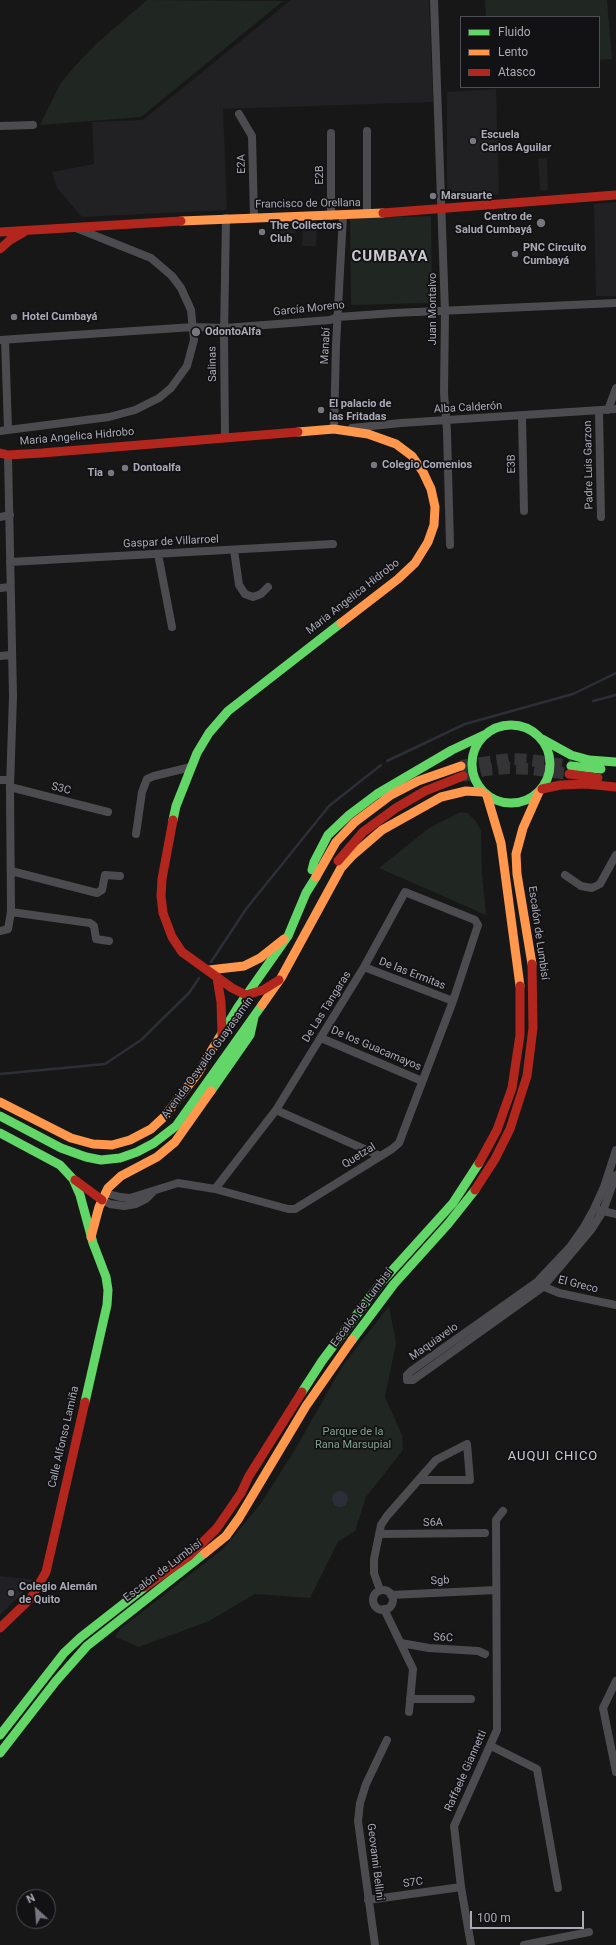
<!DOCTYPE html>
<html>
<head>
<meta charset="utf-8">
<style>
  body { margin:0 }
  #map { position:relative; width:616px; height:1945px; overflow:hidden; background:#171717; font-family:Roboto,sans-serif }
  canvas { display:block }
  .legend { position:absolute; left:460px; top:16px; width:140px; height:72px; box-sizing:border-box; background:#121113; border:1px solid #4f4e55; margin:0; padding:5px 7px; list-style:none; font-size:12px; color:#aaaab7 }
  .legend li { display:flex; align-items:center; gap:8px; height:20px }
  .legend b { width:20px; border:1px solid #4f4e55 }
  .north { position:absolute; left:16px; top:1889px; width:40px; height:40px; box-sizing:border-box; background:#121113; border:1px solid #4f4e55; border-radius:50%; rotate:334deg; font-size:11px; font-weight:700; line-height:16px; text-align:center; color:#aaaab7 }
  .north::after { content:''; display:block; margin:auto; width:14px; height:18px; background:#77777f; clip-path:polygon(50% 0,100% 100%,50% 72%,0 100%) }
  .scale { position:absolute; left:470px; top:1911px; width:114px; height:18px; box-sizing:border-box; border:2px solid #aaaab7; border-top:0; padding-left:5px; font-size:12px; line-height:14px; white-space:nowrap; color:#aaaab7; -webkit-text-stroke:3px #121113; paint-order:stroke }
</style>
</head>
<body>
<div id="map">
<canvas width="616" height="1945"></canvas>
<ul class="legend">
<li><b style="height:5px;background:#63d668"></b>Fluido</li>
<li><b style="height:5px;background:#ff974d"></b>Lento</li>
<li><b style="height:5px;background:#b3261e"></b>Atasco</li>
</ul>
<div class="north">N</div>
<div class="scale">100 m</div>
</div>
<script>
const ctx = document.querySelector('canvas').getContext('2d');
ctx.lineJoin = 'round';
function fill(path, color) {
  ctx.fillStyle = color;
  ctx.fill(path, 'evenodd');
}
function shape(rows) {
  const path = new Path2D();
  for (const r of rows) {
    if (r.length === 3) {
      path.moveTo(r[0] + r[2], r[1]);
      path.arc(r[0], r[1], r[2], 0, 2 * Math.PI);
      continue;
    }
    path.moveTo(r[0], r[1]);
    for (let i = 2; i < r.length; i += 2) path.lineTo(r[i], r[i + 1]);
  }
  return path;
}
function trace(path, color, width, dash) {
  ctx.strokeStyle = color;
  ctx.lineWidth = width;
  ctx.lineCap = dash ? 'butt' : 'round';
  ctx.setLineDash(dash || []);
  ctx.stroke(path);
}
function label(font, color, halo, rows, align = 'center') {
  ctx.font = font + ' Roboto,sans-serif';
  ctx.lineWidth = 3.5;
  ctx.setLineDash([]);
  ctx.textBaseline = 'middle';
  ctx.strokeStyle = halo;
  ctx.fillStyle = color;
  for (const [text, x, y, turn = 0] of rows) {
    ctx.save();
    ctx.translate(x, y);
    ctx.rotate((+turn || 0) * Math.PI / 180);
    ctx.textAlign = isNaN(turn) ? turn : align;
    if (halo) ctx.strokeText(text, 0, 0);
    ctx.fillText(text, 0, 0);
    ctx.restore();
  }
}
fill(shape([
  [291,0,429,0,433,102,223,109,227,210,82,217,57,188,52,172,94,164,92,122,143,120],
  [496,89,499,194,453,197,447,190,447,92],
  [547,158,548,190,540,190,538,159],
  [616,202,616,296,596,296,594,204],
  [296,220,296,233,280,234,280,221],
  [303,221,317,221,316,246,302,246],
  [0,1576,36,1580,0,1615]
]), '#212123');
fill(shape([
  [147,0,283,1,141,117,40,125,60,84,75,66,96,44],
  [485,0,607,0,612,59,599,60,599,17,486,17],
  [431,216,432,303,351,305,350,218],
  [461,812,468,813,477,823,481,831,482,874,486,915,379,868,429,828],
  [389,1306,396,1343,385,1397,402,1435,403,1450,366,1497,355,1531,338,1542,310,1598,255,1594,209,1621,139,1647,115,1637,120,1629,223,1549,259,1506,293,1453,343,1365]
]), '#202621');
fill(shape([
  [340,1499,8]
]), '#2c2f38');
trace(shape([
  [593,701,616,695],
  [387,761,465,724,573,694,616,673],
  [211,962,246,909,329,806,381,765],
  [0,1074,105,1064,141,1040,189,993,199,978]
]), '#2c2f38', 2.5);
trace(shape([
  [461,766,509,759,531,760,571,766],
  [463,776,485,770,508,768,531,769,569,774]
]), '#343437', 12, [12, 6]);
trace(shape([
  [434,0,445,312,444,393,447,431,450,545],
  [239,114,252,136,254,217],
  [0,126,33,125],
  [331,133,331,216],
  [367,214,367,131],
  [0,340,193,327,225,328,330,320,338,317,394,313,616,303],
  [5,340,8,429],
  [608,410,616,388],
  [599,411,601,517],
  [522,416,524,511],
  [352,428,401,423,616,409],
  [334,429,336,345,343,216],
  [0,431,109,417,135,410,159,398,171,388,187,366,194,340,191,310,181,288,172,276,151,258,76,228],
  [225,437,224,336,226,218],
  [8,455,13,696,10,787,11,912,90,923,94,926,96,939,109,941],
  [0,517,10,515],
  [234,550,239,585,245,594,253,597,261,594,268,587],
  [158,554,172,627],
  [10,562,333,544],
  [0,588,10,587],
  [0,656,11,655],
  [0,780,10,780],
  [10,787,108,812],
  [136,834,142,792,147,779,154,776,191,767],
  [11,871,97,893,102,890,105,875,120,876],
  [565,875,581,886,592,888,600,884,616,855],
  [0,931,8,929,11,912],
  [364,967,453,1001],
  [321,1038,422,1081],
  [276,1110,380,1156],
  [616,1150,604,1187,594,1209,584,1227,570,1247,537,1282,411,1371,407,1375,407,1380,413,1380,543,1287,591,1230,603,1211,616,1175],
  [105,1193,120,1197,130,1198,178,1183,215,1189,288,1209,295,1209,392,1149,399,1143,453,1001,478,925,475,920,405,892,364,967,276,1110,215,1189],
  [102,1200,110,1204,124,1206,136,1204,146,1199,152,1193],
  [599,1210,616,1214],
  [540,1285,559,1293,616,1305],
  [380,1534,485,1533],
  [380,1590,374,1573,374,1559,381,1525,387,1516,436,1460,467,1444,470,1480,420,1480],
  [383,1600,10],
  [391,1595,496,1590],
  [384,1609,413,1669,409,1712],
  [401,1643,429,1648,478,1651,485,1654],
  [616,1681,603,1708,616,1772],
  [410,1699,471,1699],
  [491,1746,537,1769,558,1888],
  [368,1900,461,1887],
  [375,1945,358,1821,360,1803,366,1784,387,1740],
  [471,1945,461,1887,454,1826,497,1730,496,1520,503,1511],
  [524,1945,589,1932]
]), '#4c4c50', 8);
trace(shape([
  [511,764,39],
  [542,739,571,755,589,760,616,762],
  [571,766,601,769],
  [173,820,176,806,197,753,209,733,228,711,341,623],
  [312,870,314,862,328,835,349,815,377,794,452,750,486,734],
  [219,1038,238,1007,288,936,306,893,316,877],
  [211,1091,250,1035,254,1017],
  [0,1116,61,1148,86,1157,101,1160,120,1158,137,1152,154,1143,176,1126,262,1005],
  [0,1133,60,1165,73,1179,80,1195,93,1243,106,1277,108,1290,107,1305,85,1402],
  [352,1340,394,1284,448,1224,475,1190],
  [302,1392,322,1361,379,1285,453,1203,479,1163],
  [0,1735,64,1653,81,1637,145,1587],
  [0,1753,56,1681,87,1646,205,1553]
]), '#63d668', 9);
trace(shape([
  [181,221,383,213],
  [298,432,334,429,368,434,396,444,412,456,423,472,431,489,435,507,434,525,428,542,415,563,398,579,341,623],
  [487,796,501,843,520,986],
  [316,877,336,842,355,822,391,795,418,781,461,766],
  [532,964,517,874,516,854,523,828,539,792],
  [209,970,244,966,260,958,284,939],
  [262,1005,281,978,341,868,353,855,382,830,441,797,466,791,482,792],
  [0,1102,71,1138,93,1144,112,1145,130,1140,151,1129,165,1116,198,1073,219,1038],
  [91,1237,99,1207,108,1188,121,1176,157,1157,175,1142,211,1091],
  [205,1553,226,1536,239,1518,306,1406,352,1340]
]), '#ff974d', 9);
trace(shape([
  [383,213,616,195],
  [0,232,181,221],
  [0,249,10,240,24,232],
  [0,453,8,455,42,453,298,432],
  [569,774,598,778],
  [542,789,561,785,586,784,616,787],
  [173,820,162,879,161,896,163,913,172,937,182,952,232,988,246,995,263,990,279,980],
  [338,861,363,832,396,808,425,791,463,776],
  [217,978,221,1002,222,1034],
  [479,1163,497,1130,512,1088,520,1035,520,986],
  [75,1180,102,1200],
  [475,1190,495,1159,510,1129,527,1076,533,1028,532,964],
  [145,1587,189,1556,217,1528,241,1493,249,1476,302,1392],
  [0,1628,31,1598,46,1572,85,1402]
]), '#b3261e', 9);
for (const [x, y, r, color] of [
  [473,141,4,"#77777f"],
  [433,196,4,"#77777f"],
  [541,223,5,"#77777f"],
  [262,232,4,"#77777f"],
  [515,254,4,"#77777f"],
  [14,317,4,"#77777f"],
  [196,332,5,"#77777f"],
  [321,410,4,"#77777f"],
  [374,465,4,"#77777f"],
  [125,468,4,"#77777f"],
  [111,473,4,"#77777f"],
  [11,1593,4,"#77777f"]
]) {
  const dot = new Path2D();
  dot.arc(x, y, r, 0, 2 * Math.PI);
  ctx.fillStyle = color;
  ctx.fill(dot);
  trace(dot, '#121113', 1.5);
}
label('bold 11px', '#aaaab7', '#121113', [
  ["Escuela",481,135],
  ["Carlos Aguilar",481,148],
  ["Marsuarte",441,196],
  ["Centro de",532,217,"right"],
  ["Salud Cumbayá",532,230,"right"],
  ["The Collectors",270,226],
  ["Club",270,239],
  ["PNC Circuito",523,248],
  ["Cumbayá",523,261],
  ["Hotel Cumbayá",22,317],
  ["OdontoAlfa",205,332],
  ["El palacio de",329,404],
  ["las Fritadas",329,417],
  ["Colegio Comenios",382,465],
  ["Dontoalfa",133,468],
  ["Tia",103,473,"right"],
  ["Colegio Alemán",19,1587],
  ["de Quito",19,1600]
], 'left');
label('11px', '#aaaab7', '#121113', [
  ["E2A",242,164,-92],
  ["E2B",320,175,-90],
  ["Francisco de Orellana",308,204,-1],
  ["García Moreno",309,309,-6],
  ["Juan Montalvo",433,309,-90],
  ["Manabí",326,346,-87],
  ["Salinas",213,364,-91],
  ["Alba Calderón",468,408,-3],
  ["Maria Angelica Hidrobo",77,437,-5],
  ["E3B",512,464,-91],
  ["Padre Luis Garzon",589,465,-91],
  ["Gaspar de Villarroel",171,542,-3],
  ["Maria Angelica Hidrobo",353,597,-38],
  ["S3C",61,789,14],
  ["Escalón de Lumbisí",538,933,82],
  ["De las Ermitas",412,974,21],
  ["De Las Tangaras",327,1007,-58],
  ["De los Guacamayos",376,1049,23],
  ["Avenida Oswaldo Guayasamín",208,1058,-54],
  ["Quetzal",359,1156,-32],
  ["El Greco",578,1285,14],
  ["Escalón de Lumbisí",362,1308,-53],
  ["Maquiavelo",434,1342,-35],
  ["Calle Alfonso Lamiña",64,1437,-77],
  ["S6A",433,1523,-1],
  ["Escalón de Lumbisí",163,1571,-37],
  ["Sgb",440,1581,-3],
  ["S6C",443,1638,3],
  ["Raffaele Giannetti",466,1771,-66],
  ["Geovanni Bellini",375,1862,83],
  ["S7C",413,1883,-8]
]);
label('11px', '#82a08d', '#121113', [
  ["Parque de la",353,1432],
  ["Rana Marsupial",353,1445]
]);
ctx.letterSpacing = '1px';
label('13px', '#cacad3', '#121113', [
  ["AUQUI CHICO",553,1457]
]);
ctx.letterSpacing = '0px';
ctx.letterSpacing = '1px';
label('bold 15px', '#cacad3', '#121113', [
  ["CUMBAYA",390,257]
]);
ctx.letterSpacing = '0px';
</script>
</body>
</html>
